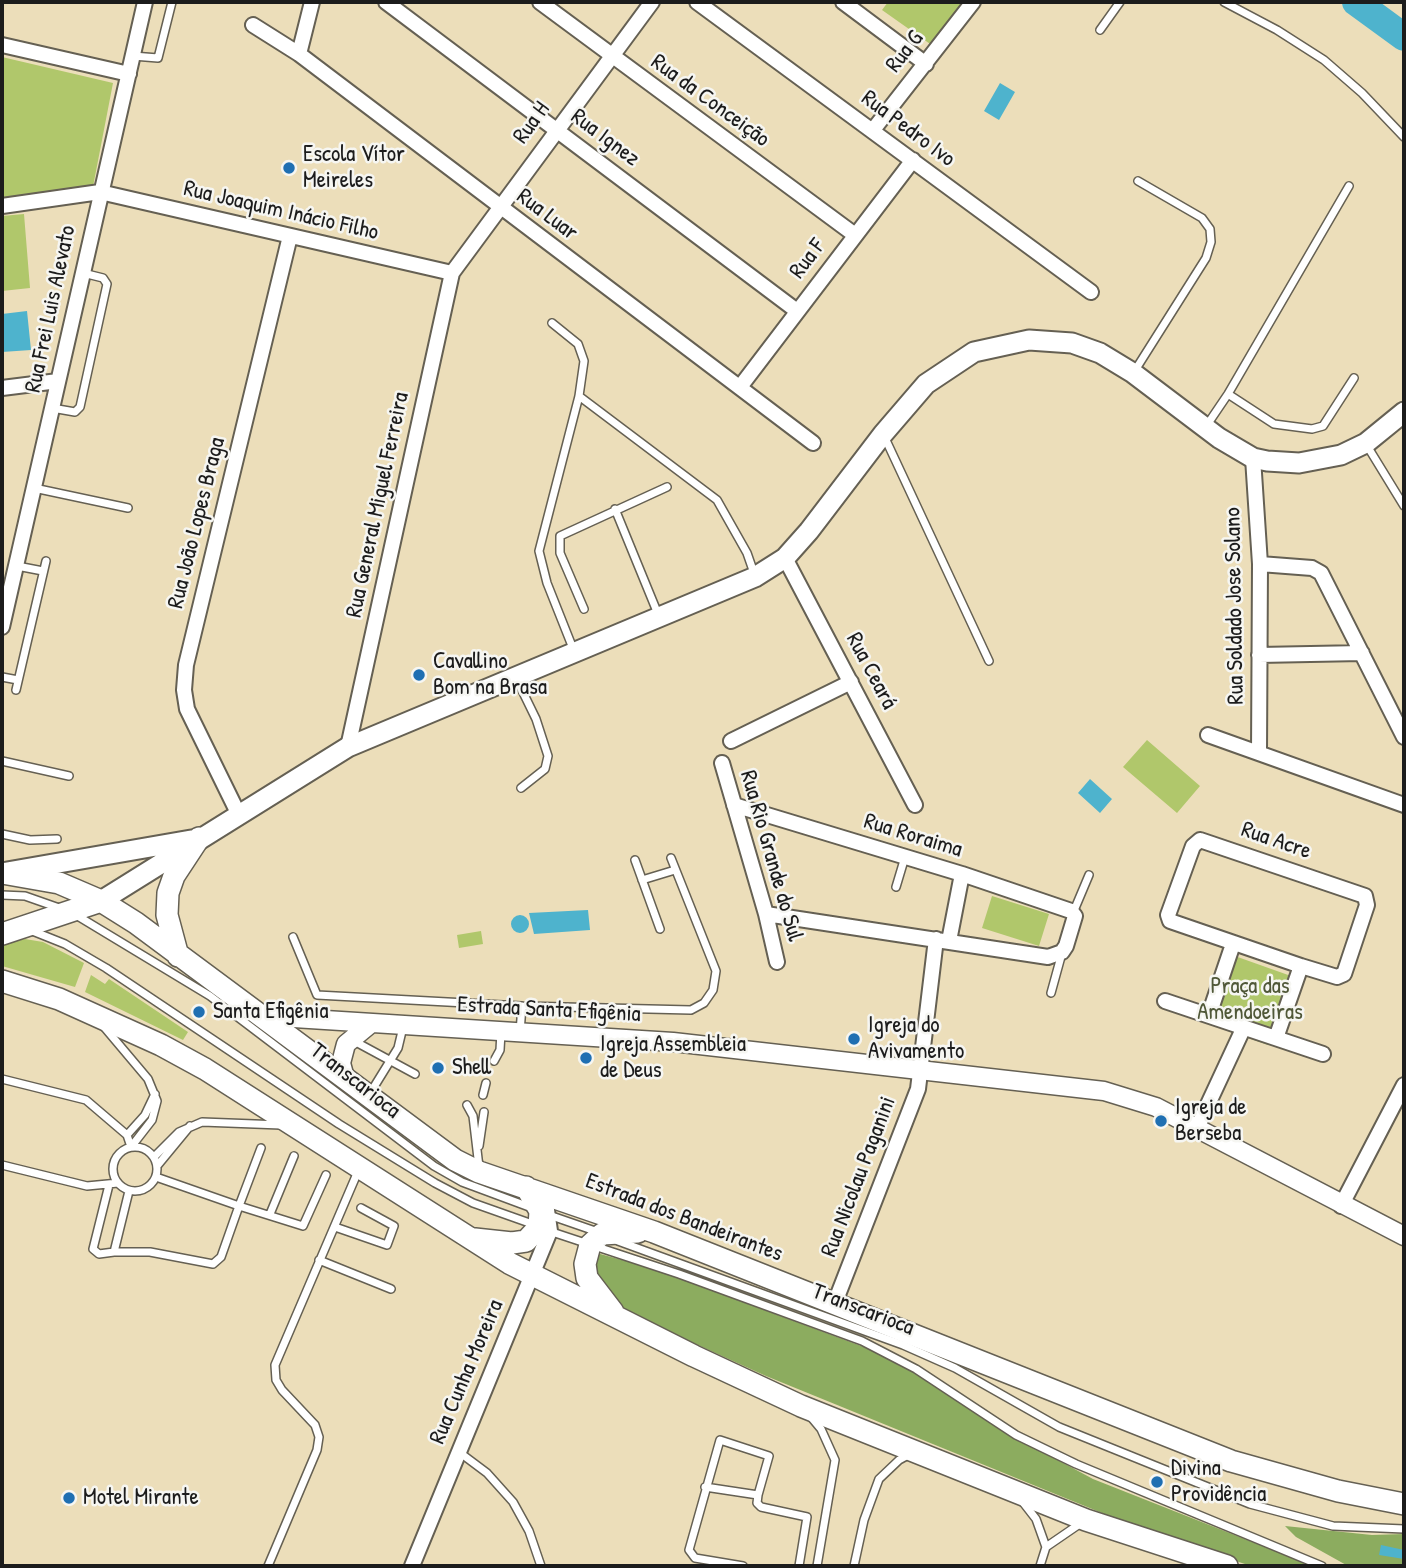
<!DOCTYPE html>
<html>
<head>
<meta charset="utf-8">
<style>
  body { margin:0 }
  #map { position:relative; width:1406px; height:1568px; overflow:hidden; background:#ecdeba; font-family:"Patrick Hand",sans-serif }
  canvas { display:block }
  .frame { position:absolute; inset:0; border:4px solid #1c1c1c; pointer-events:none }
</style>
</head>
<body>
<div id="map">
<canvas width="1406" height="1568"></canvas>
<div class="frame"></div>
</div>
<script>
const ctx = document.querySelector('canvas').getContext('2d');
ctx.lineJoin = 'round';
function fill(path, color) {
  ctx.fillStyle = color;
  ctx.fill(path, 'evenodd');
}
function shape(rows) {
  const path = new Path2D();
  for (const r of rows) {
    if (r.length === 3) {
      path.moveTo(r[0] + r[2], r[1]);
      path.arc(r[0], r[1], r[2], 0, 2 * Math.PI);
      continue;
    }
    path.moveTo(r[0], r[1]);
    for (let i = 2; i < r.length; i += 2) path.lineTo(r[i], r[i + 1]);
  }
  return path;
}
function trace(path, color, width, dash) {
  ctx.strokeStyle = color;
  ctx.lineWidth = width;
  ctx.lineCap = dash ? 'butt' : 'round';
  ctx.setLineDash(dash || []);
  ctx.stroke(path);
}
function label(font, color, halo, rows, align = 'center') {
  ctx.font = font + ' "Patrick Hand",sans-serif';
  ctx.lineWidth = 5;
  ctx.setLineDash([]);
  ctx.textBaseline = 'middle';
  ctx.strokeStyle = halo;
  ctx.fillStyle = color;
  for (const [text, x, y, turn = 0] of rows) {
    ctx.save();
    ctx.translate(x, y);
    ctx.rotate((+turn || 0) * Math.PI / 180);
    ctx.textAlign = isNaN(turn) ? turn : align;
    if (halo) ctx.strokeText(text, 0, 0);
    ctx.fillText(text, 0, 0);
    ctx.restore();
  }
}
fill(shape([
  [888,2,964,2,933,46,882,10],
  [2,57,113,83,91,197,2,209],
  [24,214,30,288,2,291,2,216],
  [1147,740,1200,786,1177,813,1123,767],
  [992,896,1049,914,1039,946,982,928],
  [481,931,483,944,459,948,457,935],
  [25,939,43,942,84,963,75,987,2,966,2,945],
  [1232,955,1291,976,1268,1045,1208,1024],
  [91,975,105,984,109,979,188,1032,183,1040,85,992]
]), '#b0c76b');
fill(shape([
  [593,1252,651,1268,872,1350,924,1376,1002,1430,1093,1479,1313,1566,1251,1566,1151,1533,766,1376,601,1301],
  [1285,1526,1372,1535,1404,1534,1404,1566,1348,1566,1296,1537]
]), '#8cac5f');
fill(shape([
  [1000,83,1015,92,999,120,984,111],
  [27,311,31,350,2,352,2,314],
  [1090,779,1112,799,1100,813,1078,793],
  [588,910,590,930,534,934,529,913],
  [520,924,9],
  [1381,1545,1404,1550,1404,1559,1379,1555]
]), '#4eb3cd');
trace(shape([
  [1356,2,1404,37]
]), '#4eb3cd', 28);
const service = shape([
  [1224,2,1277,30,1324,60,1362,93,1404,137],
  [1100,30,1120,2],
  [133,56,158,58,172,2],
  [552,323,578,344,584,361,579,396,539,551,547,583,574,651],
  [1134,372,1206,258,1211,242,1210,229,1202,218,1138,181],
  [1228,394,1274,424,1312,429,1323,426,1354,378],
  [579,396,717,500,747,553,755,576],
  [52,408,75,412,80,407,107,284,103,278,83,273],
  [1207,425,1228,394,1349,186],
  [885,438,989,661],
  [1366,444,1404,506],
  [34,488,128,508],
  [615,509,658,614],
  [17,566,43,571],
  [584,609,560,553,560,536,667,487],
  [2,677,18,680],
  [516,678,536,719,548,756,545,769,521,788],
  [16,690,46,561],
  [2,761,69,776],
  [2,834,30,840,57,839],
  [635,860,660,929],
  [642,880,675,870],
  [896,887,905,857],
  [2,895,25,896,62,909],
  [1073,913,1089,875],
  [76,915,210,996,434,1166,462,1182,532,1208],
  [30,930,65,944,106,968,339,1124,435,1183,473,1203,538,1226],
  [293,937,317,995,522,1006,520,1032],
  [1051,993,1062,953],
  [522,1006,691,1010,704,1003,713,990,716,971,671,858],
  [105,1028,148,1079,157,1101,152,1120,131,1147],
  [354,1041,415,1074],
  [494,1061,500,1050,501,1032],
  [2,1079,86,1100,127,1135,131,1147],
  [369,1095,398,1048,403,1027],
  [483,1095,486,1083],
  [467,1105,473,1116,479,1167],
  [127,1135,145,1115,155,1094],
  [479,1146,484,1112],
  [135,1169,22],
  [154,1157,179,1132,202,1122,281,1125],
  [2,1165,87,1186,118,1183],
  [157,1166,190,1126],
  [156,1177,239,1206,261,1148],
  [109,1185,93,1249,99,1254,114,1252],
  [129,1191,114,1252,150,1252,213,1264,221,1257,239,1206,303,1226,326,1175],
  [270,1214,294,1156],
  [546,1214,598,1232],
  [335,1227,387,1245,394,1226,361,1208],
  [549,1231,679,1274,862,1341,916,1369,1016,1435,1076,1464,1322,1566],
  [618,1241,903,1345,955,1368,1059,1427,1250,1504,1333,1526,1404,1529],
  [319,1260,391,1289],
  [811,1417,821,1429,835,1460,817,1566],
  [459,1452,487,1473,513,1502,529,1531,541,1566],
  [705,1487,758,1495,757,1503,761,1507,807,1517,799,1566],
  [1022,1501,1036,1519,1046,1547],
  [268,1566,317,1450,319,1437,315,1425,282,1390,276,1380,275,1365,359,1169],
  [743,1566,695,1558,689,1550,720,1440,769,1456,758,1495],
  [854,1566,864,1520,879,1479,899,1460,910,1454],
  [1040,1566,1046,1547,1081,1523]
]);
const minor = shape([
  [386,2,797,311],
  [540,2,855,235],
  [697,2,1091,292],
  [843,2,926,64],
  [253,25,299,54,813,443],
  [2,45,129,74],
  [299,54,312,2],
  [873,130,973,2],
  [2,206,100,192,452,273],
  [740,387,913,160],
  [2,388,58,381],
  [1253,458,1260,564,1259,753],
  [785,558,915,805],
  [1260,564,1312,568,1321,573,1404,737],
  [2,627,145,2],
  [1259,655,1362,653],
  [1208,735,1404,805],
  [731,741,851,682],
  [348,747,452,273,652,2],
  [722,763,766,914,777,962],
  [734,805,962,874,1071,911,1075,916,1066,946,1062,952,1048,957,766,914],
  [238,813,187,709,184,690,186,665,290,236],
  [1200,840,1365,896,1367,905,1344,974,1337,977,1301,966,1170,921,1168,915,1193,846,1200,840],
  [949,941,962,874],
  [1165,1001,1323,1054],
  [1209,1015,1233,944],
  [1276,1038,1301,966],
  [1197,1128,1244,1027],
  [1341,1206,1404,1085],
  [834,1305,918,1089,936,939],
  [412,1566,550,1231,546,1203]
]);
const tertiary = shape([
  [262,1016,673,1042,1104,1091,1156,1107,1404,1236],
  [345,1078,341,1063,346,1044,369,1025]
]);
const secondary = shape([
  [7,872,191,840],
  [101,901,348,747,755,577,785,558,809,531,883,434,926,384,974,352,1029,340,1072,343,1100,353,1133,373,1219,438,1253,458,1267,461,1299,463,1341,455,1366,443,1404,412]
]);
const primary = shape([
  [2,873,59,883,101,901,136,923,455,1160,479,1172,654,1232,1231,1461,1338,1491,1404,1504],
  [2,934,101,901],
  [178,956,167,915,168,893,174,876,199,838],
  [2,981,59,999,161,1045,205,1069,509,1263,694,1356,801,1406,1086,1520,1227,1566],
  [475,1239,512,1243,526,1241,539,1227,540,1211,526,1187],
  [613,1312,587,1278,585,1264,590,1245,602,1234,638,1232]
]);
trace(service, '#656053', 10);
trace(minor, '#656053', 18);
trace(tertiary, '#656053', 21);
trace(secondary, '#656053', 23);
trace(primary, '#656053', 24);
trace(service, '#fff', 7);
trace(minor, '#fff', 14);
trace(tertiary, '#fff', 18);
trace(secondary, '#fff', 19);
trace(primary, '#fff', 21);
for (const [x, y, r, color] of [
  [289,168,7,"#1f6fb2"],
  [419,675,7,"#1f6fb2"],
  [199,1012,7,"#1f6fb2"],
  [854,1039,7,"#1f6fb2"],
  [586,1058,7,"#1f6fb2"],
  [438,1068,7,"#1f6fb2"],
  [1161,1121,7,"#1f6fb2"],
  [1157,1482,7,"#1f6fb2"],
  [69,1498,7,"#1f6fb2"]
]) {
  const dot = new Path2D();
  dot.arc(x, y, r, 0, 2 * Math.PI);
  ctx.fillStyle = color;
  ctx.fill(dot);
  trace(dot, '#f6f6f2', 2.5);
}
label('23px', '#1c1c1c', '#f6f6f2', [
  ["Rua G",905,52,-52],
  ["Rua da Conceição",710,101,36],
  ["Rua H",532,123,-54],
  ["Rua Pedro Ivo",908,129,37],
  ["Rua Ignez",605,138,37],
  ["Rua Joaquim Inácio Filho",281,211,13],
  ["Rua Luar",547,215,37],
  ["Rua F",808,259,-53],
  ["Rua Frei Luis Alevato",51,309,-78],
  ["Rua General Miguel Ferreira",378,505,-78],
  ["Rua João Lopes Braga",197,523,-76],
  ["Rua Soldado Jose Solano",1235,606,-91],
  ["Rua Ceará",871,671,62],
  ["Rua Roraima",913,836,17],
  ["Rua Acre",1276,841,19],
  ["Rua Rio Grande do Sul",771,856,74],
  ["Estrada Santa Efigênia",549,1010,3],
  ["Transcarioca",355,1081,38],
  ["Rua Nicolau Paganini",859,1177,-69],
  ["Estrada dos Bandeirantes",684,1218,21],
  ["Transcarioca",863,1310,21],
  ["Rua Cunha Moreira",467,1372,-67]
]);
label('23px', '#1c1c1c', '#f6f6f2', [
  ["Escola Vítor",303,155],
  ["Meireles",303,181],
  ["Cavallino",433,662],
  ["Bom na Brasa",433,688],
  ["Santa Efigênia",213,1012],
  ["Igreja do",868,1026],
  ["Avivamento",868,1052],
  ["Igreja Assembleia",600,1045],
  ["de Deus",600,1071],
  ["Shell",452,1068],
  ["Igreja de",1175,1108],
  ["Berseba",1175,1134],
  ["Divina",1171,1469],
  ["Providência",1171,1495],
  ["Motel Mirante",83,1498]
], 'left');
label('23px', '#505838', '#f6f6f2', [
  ["Praça das",1250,987],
  ["Amendoeiras",1250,1013]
]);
</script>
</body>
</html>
